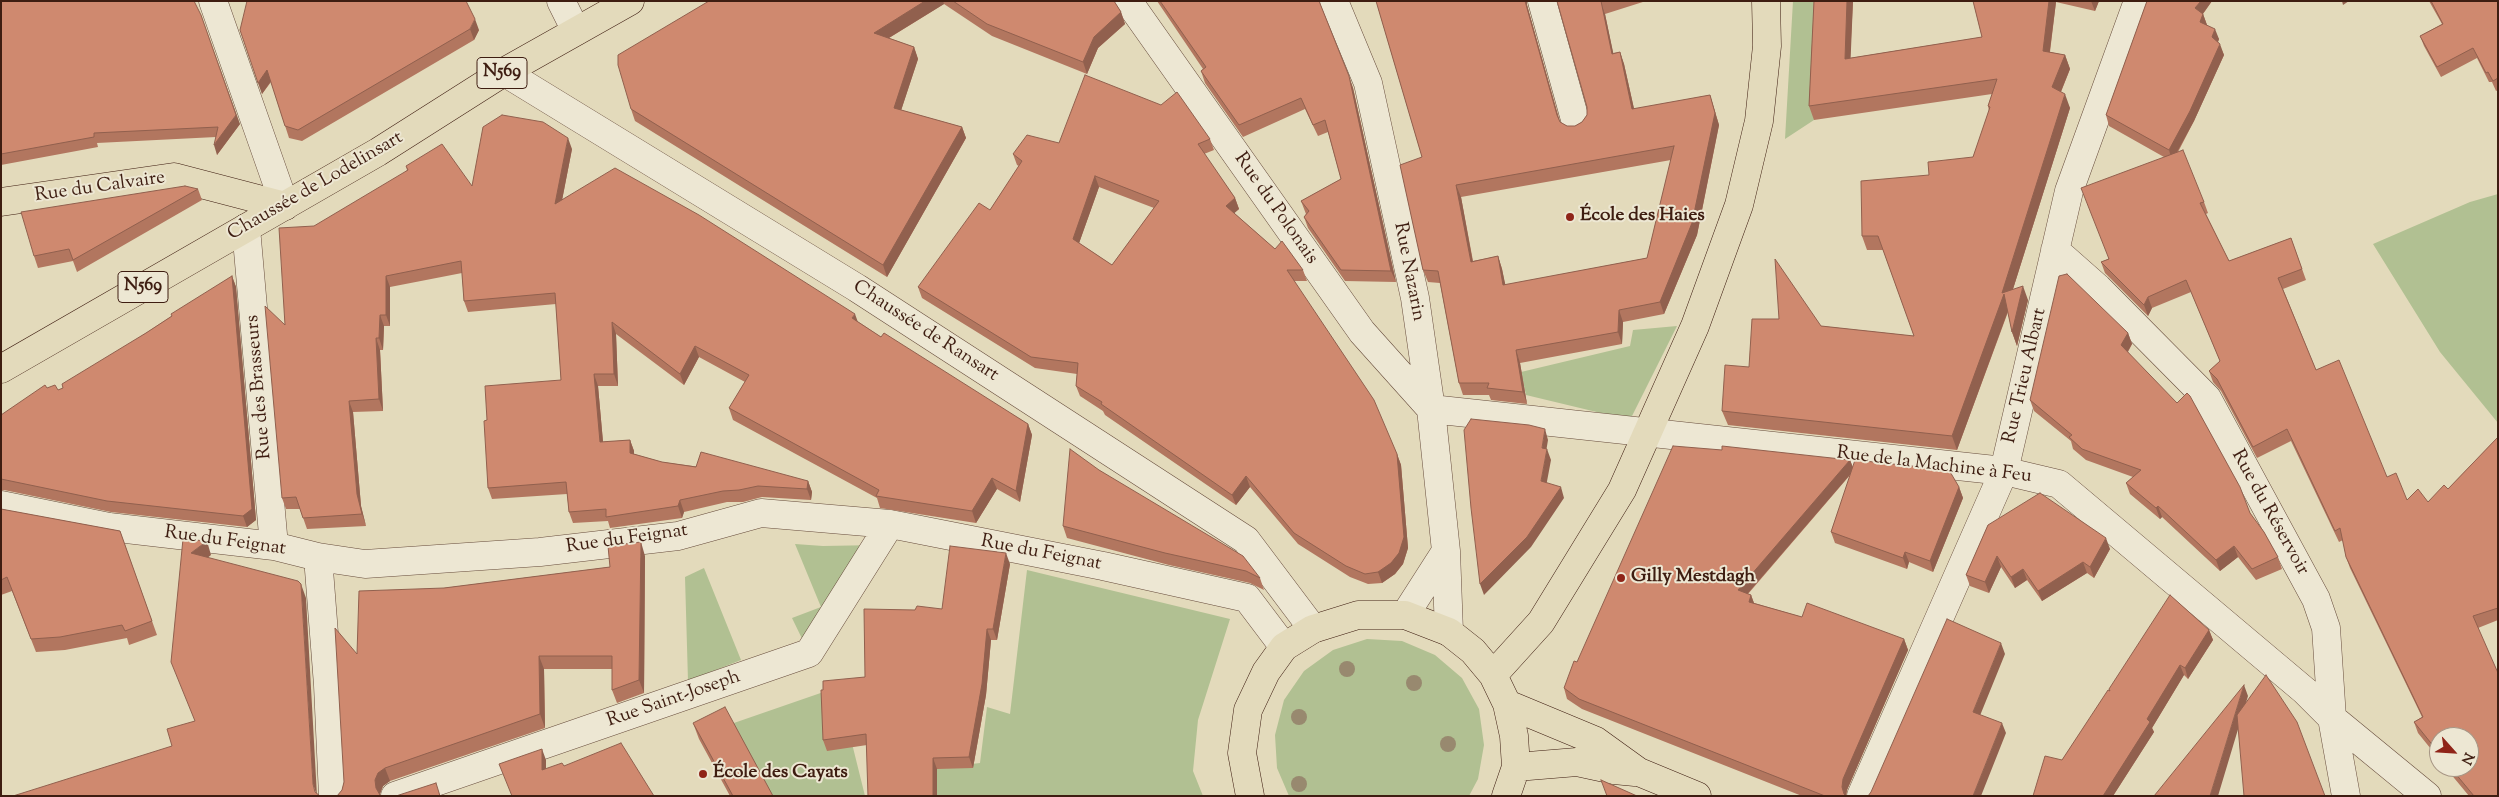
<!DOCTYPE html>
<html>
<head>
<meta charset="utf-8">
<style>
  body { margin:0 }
  #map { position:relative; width:2499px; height:797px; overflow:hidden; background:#e3dabb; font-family:"Sorts Mill Goudy",serif }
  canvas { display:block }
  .frame { position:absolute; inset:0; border:2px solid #3e1d11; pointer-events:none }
  .north { position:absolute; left:2429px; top:727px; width:50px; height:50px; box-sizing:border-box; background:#ede7d3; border:1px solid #a79685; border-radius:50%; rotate:116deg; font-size:14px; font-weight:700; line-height:20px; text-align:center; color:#3e1d11 }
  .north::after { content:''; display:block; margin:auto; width:18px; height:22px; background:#8f2418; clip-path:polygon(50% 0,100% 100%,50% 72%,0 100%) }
</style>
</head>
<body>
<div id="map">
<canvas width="2499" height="797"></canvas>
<div class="frame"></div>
<div class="north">N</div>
</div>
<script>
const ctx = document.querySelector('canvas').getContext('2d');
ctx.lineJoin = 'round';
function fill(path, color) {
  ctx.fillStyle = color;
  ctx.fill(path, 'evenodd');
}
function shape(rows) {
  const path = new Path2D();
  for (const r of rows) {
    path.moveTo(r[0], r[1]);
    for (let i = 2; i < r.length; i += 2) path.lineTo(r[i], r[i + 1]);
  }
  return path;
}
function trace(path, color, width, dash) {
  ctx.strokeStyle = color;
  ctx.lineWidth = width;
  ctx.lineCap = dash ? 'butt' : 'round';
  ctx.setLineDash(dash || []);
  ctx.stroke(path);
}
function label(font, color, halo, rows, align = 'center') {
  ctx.font = font + ' "Sorts Mill Goudy",serif';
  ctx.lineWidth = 4;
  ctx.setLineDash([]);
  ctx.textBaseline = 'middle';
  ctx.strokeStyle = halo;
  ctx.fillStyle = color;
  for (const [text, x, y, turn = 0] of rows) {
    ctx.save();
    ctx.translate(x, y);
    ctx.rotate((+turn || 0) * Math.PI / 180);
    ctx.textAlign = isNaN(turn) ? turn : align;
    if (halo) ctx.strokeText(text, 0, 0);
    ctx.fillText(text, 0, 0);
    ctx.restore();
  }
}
fill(shape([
  [1793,1,1820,1,1814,120,1785,139],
  [2498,194,2498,423,2440,352,2373,244,2470,202],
  [1677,326,1630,420,1526,395,1521,372,1630,346,1633,330],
  [795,544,823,546,878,545,809,653,792,618,821,607],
  [704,568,741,660,688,681,685,577],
  [1027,570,1230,619,1198,720,1193,771,1203,796,920,796,914,771,980,763,987,707,1010,714],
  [1367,639,1402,641,1435,655,1462,678,1479,709,1484,745,1478,779,1469,796,1289,796,1277,768,1275,735,1284,700,1304,671,1333,650],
  [838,687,865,796,772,796,731,724]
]), '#b1c092');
const minor = shape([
  [213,1,285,206],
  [561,1,576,31],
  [1128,1,1362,332,1431,409],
  [1334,1,1368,83,1415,298,1431,409,1446,551,1449,632],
  [1542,1,1576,123],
  [504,72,857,288,1246,540,1313,629],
  [246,228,274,546],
  [2055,250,2098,288,2207,398,2316,599,2326,628,2332,718,2427,796],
  [1431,409,2004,471,2059,484,2305,691,2332,718,2346,796],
  [1,505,109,527,274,546,318,557,365,564,540,552,678,536,761,513,890,524,1103,566,1247,598,1284,647],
  [318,557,328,685,333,796],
  [1405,615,1446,551],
  [395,796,809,653,890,524],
  [1861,796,2004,471,2069,191,2138,1]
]);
const major = shape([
  [1,202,174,177,285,206],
  [1,369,378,152,504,72,630,1],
  [1493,675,1541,622,1622,490,1695,326,1739,205,1759,121,1767,46,1766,1],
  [1507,704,1596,741,1639,772,1697,796],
  [1516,767,1577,762,1614,770,1635,772],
  [1250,796,1242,753,1248,710,1266,672,1284,647,1313,629,1358,615,1405,615,1449,632,1473,651,1493,675,1507,704,1514,736,1516,767,1506,796]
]);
trace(minor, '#674c3c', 29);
trace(major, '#3e1d11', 29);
trace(minor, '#ede7d3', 28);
trace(major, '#e3dabb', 28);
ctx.fillStyle = '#98896f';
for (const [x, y] of [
  [1347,669],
  [1414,683],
  [1299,717],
  [1448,744],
  [1299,784]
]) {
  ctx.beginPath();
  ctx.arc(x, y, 8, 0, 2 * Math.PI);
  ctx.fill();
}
fill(shape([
  [1,1,240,124,217,155,216,137,97,143,98,147,1,165],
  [247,1,479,30,474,40,302,141,289,138,271,82,262,94],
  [709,1,1114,1,1121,12,1125,24,1098,48,1087,74,992,36,944,4,889,38,914,47,918,59,901,110,962,127,966,138,887,277,635,121,631,109],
  [1157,1,1319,1,1353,88,1396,282,1345,281,1308,228,1304,217,1306,214,1301,201,1341,179,1328,132,1318,136,1305,109,1243,137,1205,83,1201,71,1203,69],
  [1376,1,1527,1,1527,5,1559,118,1560,122,1567,126,1575,126,1582,122,1587,115,1587,107,1557,1,1646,1,1605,14,1613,53,1620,52,1624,64,1634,109,1710,95,1719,125,1697,235,1664,314,1623,322,1622,344,1520,363,1527,404,1491,400,1489,395,1463,395,1459,383,1440,283,1428,282,1423,270,1422,157],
  [1671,160,1647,258,1505,285,1502,269,1498,256,1473,261,1461,197],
  [1814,1,1853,1,1850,58,1982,37,1973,1,2099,1,2095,11,2056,2,2050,52,2065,55,2070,69,2061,92,2070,108,2013,289,2028,300,2017,346,2012,332,2008,312,1957,450,1728,425,1722,411,1749,367,1821,326,1914,336,1883,250,1867,250,1862,236,1929,175,1973,157,1989,111,1988,106,1992,94,1814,120,1809,106],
  [2147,1,2212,1,2203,14,2207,25,2219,39,2218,42,2224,55,2194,121,2178,152,2204,202,2208,213,2206,214,2229,261,2291,238,2306,280,2283,289,2316,370,2387,477,2407,500,2428,502,2448,489,2498,437,2498,620,2478,628,2498,796,2469,796,2445,767,2469,767,2439,737,2439,759,2418,733,2414,722,2422,717,2350,568,2346,557,2343,540,2339,542,2291,441,2257,458,2221,391,2213,382,2209,371,2220,361,2191,292,2152,308,2148,316,2105,273,2101,262,2108,259,2164,157,2109,126,2106,115],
  [2429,1,2498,1,2498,90,2496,91,2492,82,2489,82,2477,58,2441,77,2424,46,2420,36,2442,24],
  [1210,139,1214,150,1204,154,1235,198,1239,209,1234,213,1275,249,1303,270,1307,281,1294,281,1397,454,1401,465,1408,548,1403,564,1395,574,1382,583,1368,584,1350,577,1298,544,1250,487,1236,505,1105,415,1103,411,1080,396,1076,386,1077,374,1035,368,922,298,918,287,990,210,1019,166,1017,165,1013,154,1059,143],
  [1099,187,1154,208,1112,265,1079,243],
  [572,149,562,200,857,321,881,337,1028,424,1032,435,1020,502,997,489,976,523,880,508,877,498,733,420,729,408,745,382,699,357,684,385,616,334,618,386,598,386,603,442,630,440,634,451,634,454,662,462,808,481,812,492,811,500,762,497,743,502,727,502,684,512,682,518,610,528,608,521,573,523,569,512,567,494,492,499,488,488,487,420,561,380,556,304,468,312,464,301,462,273,390,287,390,326,384,326,383,350,380,350,383,411,353,412,361,506,366,526,307,529,300,509,286,509,282,498,285,325,407,170,406,166,472,186],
  [198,189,202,200,77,272,73,261,38,268,34,256],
  [232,276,236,287,256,520,247,527,111,512,4,490,1,491,1,415,63,388],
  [2128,333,2132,344,2128,352,2250,513,2278,557,2282,569,2256,580,2238,557,2220,571,2162,517,2160,519,2130,494,2126,483,2133,477,2086,460,2073,449,2071,441,2034,411,2030,400],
  [1850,460,1853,468,1959,487,1963,498,1933,572,1909,562,1907,569,1835,543,1831,532,1851,474,1748,594,1751,595,1754,603,1802,617,1904,639,1908,650,1847,790,1846,796,1802,796,1582,709,1567,699,1564,688,1577,662],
  [1099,470,1260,578,1264,590,1250,583,1169,565,1067,538,1063,526],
  [1,509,120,531,157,635,129,645,127,638,65,650,36,652,12,591,1,595],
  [1988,525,2110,549,2094,578,2087,573,2042,601,2027,580,2015,588,2001,567,1989,593,1970,586,1966,575],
  [645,556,644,693,617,703,612,690,612,669,544,669,545,728,390,781,383,786,380,794,380,795,342,790,344,782,357,654,444,588,610,567],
  [1010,564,997,640,991,640,986,695,973,768,937,769,937,796,868,796,867,745,827,751,823,740,823,690,865,677,915,610,942,609],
  [2209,630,2213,640,2188,679,2184,675,2152,728,2154,732,2113,796,2033,796,2062,760,2109,691],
  [693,723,773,796,730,796,699,739]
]), '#b2765f');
fill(shape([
  [925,1,943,1,944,4,879,44,874,33],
  [1525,1,1527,1,1527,5,1561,127,1557,115],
  [1600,1,1605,14,1616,66,1612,54],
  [1847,1,1853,1,1850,73,1845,59],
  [2049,1,2056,2,2048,65,2043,51],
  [2091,1,2099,1,2095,11],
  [2201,1,2212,1,2199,19,2195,8],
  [2342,1,2349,1,2343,5],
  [1121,12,1125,24,1098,48,1087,74,1083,62,1094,37],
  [2203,14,2207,25,2204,33,2200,22],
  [201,15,240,124,217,155,214,145,236,115],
  [475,19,479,30,474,40,470,29],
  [2215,29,2219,39,2216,47,2212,37],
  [2220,44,2224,55,2194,121,2172,161,2169,150],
  [914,47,918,59,898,120,894,108],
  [1620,52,1624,64,1637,122,1632,109],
  [2065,55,2070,69,2057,101,2052,87],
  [267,70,271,81,262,94,258,83],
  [1349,76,1353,88,1396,282,1391,271],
  [2065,94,2070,108,2008,305,2009,308,1957,450,1952,436,2002,293],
  [1710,95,1719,125,1697,235,1664,314,1660,302],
  [962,127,966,138,887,277,883,265],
  [568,138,572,149,559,216,555,204],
  [1095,176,1099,187,1077,249,1073,239],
  [1456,185,1461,197,1475,274,1471,262],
  [1235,198,1239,209,1230,217,1226,206],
  [1498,256,1502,269,1508,297,1503,285],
  [232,276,236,287,256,520,247,527,243,516],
  [386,276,390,287,390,326,386,315],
  [2023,286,2028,300,2017,346,2012,332],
  [2148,297,2152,308,2148,316,2144,305],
  [1619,310,1623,322,1622,344,1618,332],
  [855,314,859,325,852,318],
  [380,315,384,326,383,350,379,338],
  [612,322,616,334,618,386,614,374],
  [2128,333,2132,344,2125,356,2121,345],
  [376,338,380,350,383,411,379,399],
  [695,346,699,357,684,385,680,374],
  [1516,350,1520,363,1527,404,1523,392],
  [594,374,598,386,604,453,600,442],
  [349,401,353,412,361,506,366,526,362,514,357,494],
  [1028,424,1032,435,1020,502,1016,491],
  [1545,429,1548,440,1545,458,1542,448],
  [630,440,634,451,634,464,630,453],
  [1547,449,1551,460,1545,492,1541,481],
  [1397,454,1401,465,1408,548,1403,564,1395,574,1382,583,1378,572],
  [1850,460,1854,470,1742,600,1738,590],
  [1246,476,1250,487,1236,505,1232,495],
  [992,478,997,489,976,523,972,511],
  [808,481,812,492,811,500,807,489],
  [1561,487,1564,498,1531,547,1484,595,1480,584],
  [1959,487,1963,498,1933,572,1930,561],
  [680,500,684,512,682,518,678,506],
  [2158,506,2162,517,2160,519,2156,508],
  [2106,538,2110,549,2094,578,2090,567],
  [207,541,211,555,196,567,191,553],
  [641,542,645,556,644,693,639,680],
  [2234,546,2238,557,2220,571,2216,560],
  [1905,552,1909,562,1907,569,1903,558],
  [1006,553,1010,564,997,640,993,629],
  [1997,556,2001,567,1989,593,1985,582],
  [2083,562,2087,573,2042,601,2038,591],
  [2023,569,2027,580,2015,588,2011,577],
  [301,584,306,598,317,796,313,784],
  [1751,595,1755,606,1749,602],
  [987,629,991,640,986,695,973,768,969,757],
  [2209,630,2213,640,2188,679,2185,668],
  [1904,639,1908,650,1847,790,1846,796,1845,796,1842,787,1843,779],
  [2001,643,2005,654,1977,723,1973,712],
  [539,656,544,669,545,728,540,714],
  [2180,665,2184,675,2152,728,2154,732,2113,796,2103,796,2147,719],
  [2244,685,2248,696,2218,796,2210,796],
  [2002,723,2006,733,1981,796,1973,796],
  [542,749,546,760,546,781,542,770],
  [933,758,937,769,937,796,933,796],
  [385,768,390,781,383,786,380,794,376,788,375,780,378,773]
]), '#91604e');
const building = shape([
  [1,1,194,1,201,15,236,115,214,145,218,127,94,133,94,137,1,154,1,1],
  [247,1,466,1,475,19,470,29,298,130,285,126,267,70,258,83,240,30,247,1],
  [709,1,925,1,874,33,914,47,894,108,962,127,883,265,631,109,618,65,618,55,709,1],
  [953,1,1114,1,1121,12,1094,37,1083,62,987,24,953,1],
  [1160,1,1319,1,1349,76,1391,271,1341,270,1304,217,1309,211,1301,201,1341,179,1325,120,1313,125,1301,98,1239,125,1201,71,1206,67,1160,1],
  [1376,1,1525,1,1557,115,1560,122,1567,126,1575,126,1582,122,1587,115,1587,107,1557,1,1601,1,1612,54,1620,52,1632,109,1710,95,1715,113,1692,223,1660,302,1619,310,1618,332,1516,350,1523,392,1487,388,1489,383,1459,383,1438,271,1423,270,1400,165,1422,157,1376,1],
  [1674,146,1647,258,1503,285,1498,256,1471,262,1456,185,1674,146],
  [1814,1,1847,1,1845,59,1982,37,1973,1,2049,1,2043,51,2065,55,2052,87,2065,94,2002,293,2023,286,2012,332,2004,294,1952,436,1722,411,1725,365,1749,367,1752,319,1779,319,1775,259,1821,326,1914,336,1878,236,1862,236,1861,181,1929,175,1928,162,1973,157,1990,107,1988,106,1997,79,1809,106,1814,1],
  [2147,1,2201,1,2195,8,2203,14,2200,22,2215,29,2212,37,2220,44,2190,111,2169,150,2106,115,2147,1],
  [2431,1,2498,1,2498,78,2493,81,2488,72,2486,73,2473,48,2437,67,2420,36,2443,24,2431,1],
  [1085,75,1161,105,1177,92,1210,139,1198,144,1235,198,1226,206,1275,249,1282,241,1303,270,1287,270,1374,400,1397,454,1404,537,1399,553,1391,563,1378,572,1365,574,1346,566,1294,533,1246,476,1232,495,1101,404,1102,402,1076,386,1078,363,1031,357,918,287,979,203,990,210,1022,161,1013,154,1027,135,1059,143,1085,75],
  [1095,176,1159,201,1112,265,1073,239,1095,176],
  [502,115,543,122,568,138,555,204,615,168,699,215,855,314,852,318,881,337,884,333,1028,424,1016,491,992,478,972,511,876,496,879,490,729,408,749,375,695,346,680,374,612,322,614,374,594,374,600,442,630,440,630,453,662,462,696,467,701,452,808,481,807,489,758,486,739,490,723,491,680,500,678,506,606,517,606,509,569,512,566,482,488,488,484,421,487,420,485,386,561,380,555,293,464,301,461,261,386,276,386,315,380,315,379,338,376,338,379,399,349,401,357,494,362,514,303,518,296,497,282,498,265,306,285,325,279,228,314,226,408,170,406,166,442,144,472,186,483,127,502,115],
  [2183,150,2204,202,2200,203,2229,261,2291,238,2302,269,2278,278,2316,370,2339,360,2387,477,2396,473,2407,500,2418,489,2428,502,2444,485,2448,489,2498,437,2498,608,2473,616,2498,673,2498,796,2474,796,2450,767,2469,767,2469,737,2439,737,2439,753,2414,722,2423,717,2346,557,2340,528,2335,531,2287,429,2253,447,2217,379,2209,371,2220,361,2186,280,2148,297,2144,305,2101,262,2109,259,2081,188,2183,150],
  [185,186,198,189,73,260,69,249,34,256,21,212,185,186],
  [2067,274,2128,333,2121,345,2177,403,2187,393,2190,396,2240,487,2250,513,2264,532,2278,557,2252,569,2234,546,2216,560,2158,506,2156,508,2126,483,2141,470,2082,449,2069,437,2072,435,2030,400,2059,276,2067,274],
  [232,276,252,509,243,516,107,501,1,479,1,415,45,385,47,388,55,385,58,390,63,388,62,384,146,333,172,316,171,314,232,276],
  [1471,419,1529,425,1545,429,1542,448,1547,449,1541,481,1561,487,1527,537,1480,584,1471,508,1464,430,1471,419],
  [1673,446,1722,450,1722,446,1850,460,1738,590,1751,595,1749,602,1802,617,1807,603,1904,639,1843,779,1842,787,1844,794,1846,796,1825,796,1579,699,1564,688,1574,661,1577,662,1673,446],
  [1070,449,1099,470,1243,556,1260,578,1246,571,1165,553,1063,526,1070,449],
  [1855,460,1949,470,1959,487,1930,561,1905,552,1903,558,1831,532,1855,460],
  [2040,493,2106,538,2090,567,2083,562,2038,591,2023,569,2011,577,1997,556,1985,582,1966,575,1988,525,2040,493],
  [1,509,120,531,152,621,125,631,122,625,60,637,31,639,7,577,1,580,1,509],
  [183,539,207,541,191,553,298,581,301,584,313,784,315,792,320,796,13,796,172,746,167,729,195,721,171,662,183,539],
  [641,542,639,680,612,690,612,656,539,656,540,714,385,768,378,773,375,780,376,788,380,795,382,796,337,796,342,790,344,782,335,628,357,654,359,591,444,588,610,567,608,546,641,542],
  [950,546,1006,553,993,629,987,629,982,684,969,757,933,758,933,796,868,796,866,734,823,740,821,690,823,690,823,681,865,677,864,609,915,610,917,606,942,609,950,546],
  [2170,595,2209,630,2185,668,2180,665,2147,719,2150,722,2103,796,2033,796,2045,756,2062,760,2108,690,2110,691,2109,689,2170,595],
  [1947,619,2001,643,1973,712,2002,723,1973,796,1868,796,1871,792,1947,619],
  [2266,675,2297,722,2325,796,2244,796,2237,715,2266,675],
  [2244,685,2210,796,2154,796,2244,685],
  [725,707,773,796,733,796,693,723,725,707],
  [621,743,654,796,512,796,499,764,542,749,542,770,562,763,564,766,621,743],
  [1601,780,1637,796,1607,796,1601,780],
  [436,783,440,796,396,796,436,783]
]);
fill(building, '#cf896f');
trace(building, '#91604e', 1);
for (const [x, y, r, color] of [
  [1570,217,5,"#8f2418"],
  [1621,578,5,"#8f2418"],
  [703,774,5,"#8f2418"]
]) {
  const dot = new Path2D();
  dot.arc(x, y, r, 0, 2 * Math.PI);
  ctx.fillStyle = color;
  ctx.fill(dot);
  trace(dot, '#ede7d3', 2);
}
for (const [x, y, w] of [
  [502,73,50],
  [143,287,50]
]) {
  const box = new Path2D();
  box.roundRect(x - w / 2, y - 15.5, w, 31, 4);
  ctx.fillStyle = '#ede7d3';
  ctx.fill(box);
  trace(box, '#3e1d11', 1);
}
label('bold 18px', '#3e1d11', null, [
  ["N569",502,73],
  ["N569",143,287]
]);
label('19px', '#3e1d11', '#ede7d3', [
  ["Chaussée de Lodelinsart",316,187,-30],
  ["Rue du Calvaire",100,188,-8],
  ["Rue du Polonais",1275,209,55],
  ["Rue Nazarin",1408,272,79],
  ["Chaussée de Ransart",925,332,33],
  ["Rue Trieu Albart",2026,376,-77],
  ["Rue des Brasseurs",260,387,-95],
  ["Rue de la Machine à Feu",1934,466,7],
  ["Rue du Réservoir",2269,513,61],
  ["Rue du Feignat",627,540,-8],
  ["Rue du Feignat",225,542,8],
  ["Rue du Feignat",1041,554,11],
  ["Rue Saint-Joseph",674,700,-19]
]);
label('bold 19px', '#3e1d11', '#ede7d3', [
  ["École des Haies",1580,217],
  ["Gilly Mestdagh",1631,578],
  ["École des Cayats",713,774]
], 'left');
</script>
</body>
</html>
